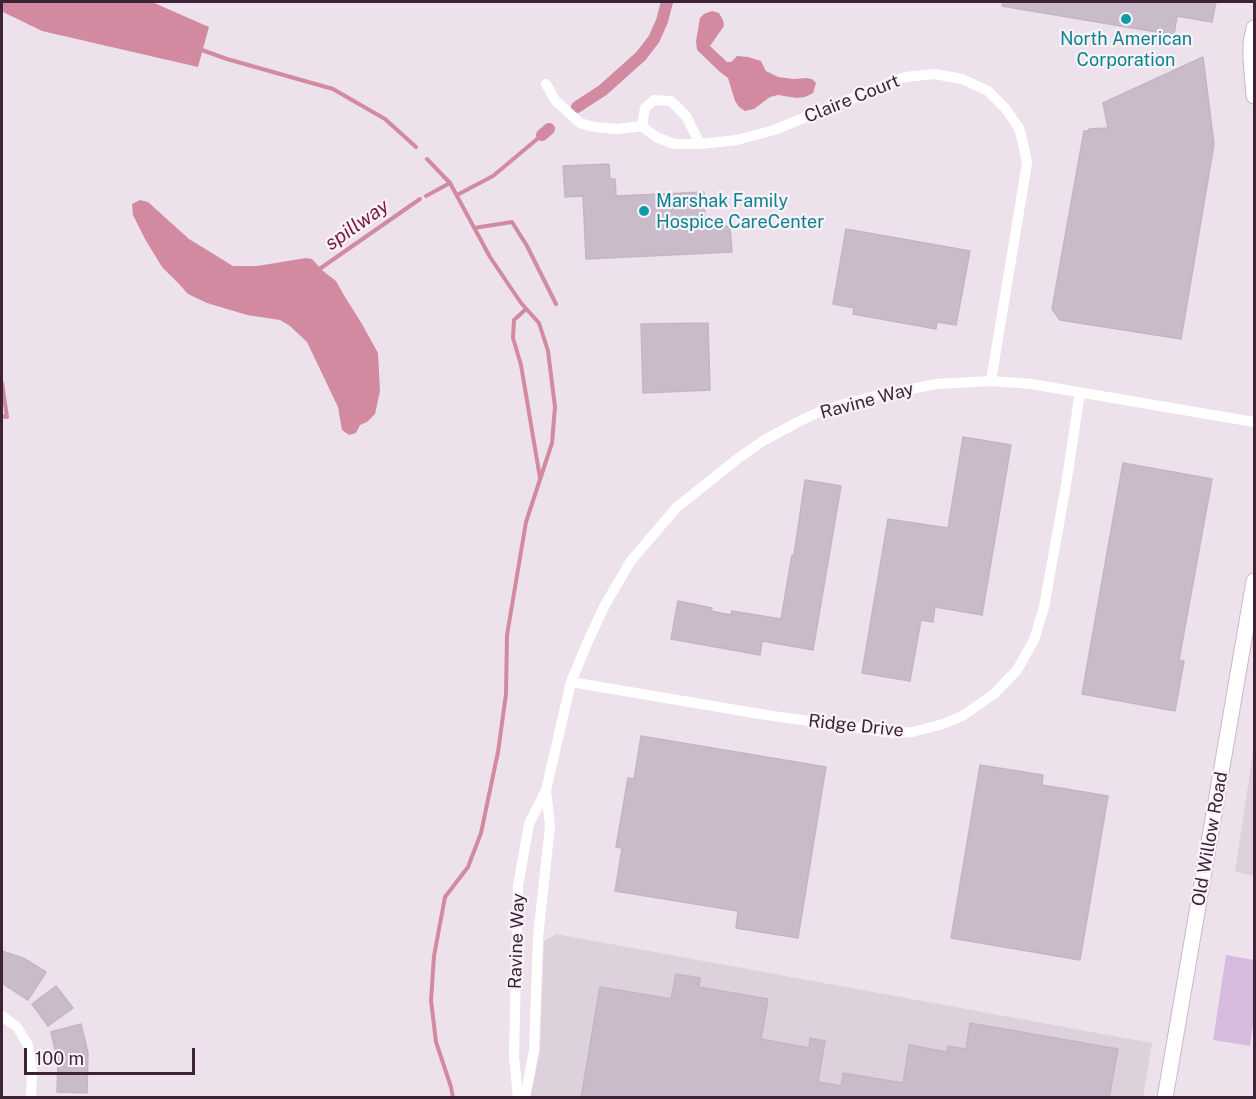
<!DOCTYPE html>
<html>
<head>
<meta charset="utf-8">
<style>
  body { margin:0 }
  #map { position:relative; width:1256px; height:1099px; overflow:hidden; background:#ede2ec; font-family:"Public Sans",sans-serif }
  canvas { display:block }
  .frame { position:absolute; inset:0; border:3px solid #3e2237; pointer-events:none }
  .scale { position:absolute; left:24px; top:1048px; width:171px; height:27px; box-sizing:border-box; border:3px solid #3e2237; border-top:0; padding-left:8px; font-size:18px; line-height:21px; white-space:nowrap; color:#3e2237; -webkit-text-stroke:4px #f9f3f9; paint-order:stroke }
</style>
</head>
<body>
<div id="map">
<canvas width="1256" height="1099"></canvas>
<div class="frame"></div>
<div class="scale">100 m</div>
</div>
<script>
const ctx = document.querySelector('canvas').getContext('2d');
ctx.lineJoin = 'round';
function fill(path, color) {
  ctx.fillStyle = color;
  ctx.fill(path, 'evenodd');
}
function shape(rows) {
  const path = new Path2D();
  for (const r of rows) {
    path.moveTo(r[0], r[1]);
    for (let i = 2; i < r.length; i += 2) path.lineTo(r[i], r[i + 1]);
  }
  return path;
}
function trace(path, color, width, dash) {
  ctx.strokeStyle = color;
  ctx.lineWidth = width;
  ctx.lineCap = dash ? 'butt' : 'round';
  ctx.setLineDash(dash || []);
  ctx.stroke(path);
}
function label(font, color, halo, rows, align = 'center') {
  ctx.font = font + ' "Public Sans",sans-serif';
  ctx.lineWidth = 4.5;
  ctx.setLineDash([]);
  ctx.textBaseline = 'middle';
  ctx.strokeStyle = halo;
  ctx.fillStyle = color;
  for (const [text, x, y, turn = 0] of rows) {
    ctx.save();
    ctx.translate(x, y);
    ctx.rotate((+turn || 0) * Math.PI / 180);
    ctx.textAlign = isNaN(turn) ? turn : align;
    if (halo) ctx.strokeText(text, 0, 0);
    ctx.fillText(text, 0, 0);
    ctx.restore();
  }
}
fill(shape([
  [1254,745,1254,876,1235,872],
  [556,934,1152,1043,1143,1097,530,1098,540,1051,544,941]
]), '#ddd1dc');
fill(shape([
  [1226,955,1254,960,1254,1016,1250,1046,1213,1040]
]), '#d7bbde');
fill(shape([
  [2,2,152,2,209,27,198,67,42,31,5,13,2,11],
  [712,11,719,13,723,20,724,26,710,46,727,62,731,62,737,56,748,57,761,61,766,71,778,77,794,79,806,78,812,79,816,83,813,93,805,97,797,98,778,95,770,97,754,109,745,111,739,107,735,101,728,78,720,72,697,50,696,41,700,18,704,14],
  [140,200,148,202,189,239,233,266,257,266,306,258,312,259,323,271,336,281,345,297,362,324,378,353,380,391,375,414,367,422,360,425,356,433,349,435,342,430,338,407,307,342,290,326,280,320,247,315,207,303,188,294,179,284,162,267,145,239,133,215,132,204]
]), '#d28aa1');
trace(shape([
  [199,49,227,59,333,89,385,119,416,147],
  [427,159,450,183,490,257,521,303,539,323,548,351,555,407,552,443,526,522,507,635,506,694,498,752,481,833,468,867,445,897,434,956,431,1000,436,1042,451,1087,453,1098],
  [457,195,493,176,542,135],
  [426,196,450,183],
  [474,228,512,222,527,246,556,304],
  [318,270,420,199],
  [526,309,514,320,513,338,521,365,540,478],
  [2,383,7,417,2,416]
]), '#d28aa1', 4);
trace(shape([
  [577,107,603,90,641,56,654,39,662,21,667,2],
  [542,135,549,129]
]), '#d28aa1', 12);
const building = shape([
  [1003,2,1216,2,1212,22,1177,16,1174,35,1002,6,1003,2],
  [1203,57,1214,144,1181,339,1060,320,1052,309,1084,131,1089,131,1089,129,1108,128,1103,103,1203,57],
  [609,164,610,179,615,179,616,196,704,192,705,227,730,226,732,252,586,259,583,196,565,197,563,166,609,164],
  [846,229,970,251,956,325,937,322,936,329,853,314,854,308,833,304,846,229],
  [708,323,710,390,643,393,641,324,708,323],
  [963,437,1011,445,982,615,935,607,933,622,921,620,910,681,862,673,888,519,948,528,963,437],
  [1123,463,1212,479,1179,660,1184,661,1175,711,1082,694,1123,463],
  [805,480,841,486,813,650,762,641,760,655,671,639,678,601,712,608,711,611,731,615,732,611,781,619,792,555,794,555,805,480],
  [641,736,826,767,798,938,736,928,738,911,615,891,622,848,616,847,628,778,634,779,641,736],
  [980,765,1043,775,1042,785,1108,796,1080,960,951,938,980,765],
  [2,951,23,958,46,972,28,1000,2,983,2,951],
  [676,974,700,978,699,987,768,999,761,1039,809,1048,810,1038,825,1041,818,1082,841,1086,843,1073,903,1083,909,1045,947,1052,948,1046,966,1049,970,1023,1118,1049,1109,1098,581,1098,600,987,671,999,676,974],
  [56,986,73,1008,48,1026,32,1004,56,986],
  [81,1024,88,1053,87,1093,57,1092,58,1062,51,1032,81,1024]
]);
fill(building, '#cabbca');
trace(building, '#c6b5c4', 1.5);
const secondary = shape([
  [1254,28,1251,43,1251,59,1254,96],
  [1165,1098,1254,581]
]);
trace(secondary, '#cdb6c9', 17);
trace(shape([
  [546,84,555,100,580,123,594,127,617,129,642,126],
  [700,144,674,144,656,137,642,126,645,108,654,100,671,101,686,116,700,144,737,140,774,130,905,77,935,74,962,79,988,91,1005,108,1019,128,1023,143,1027,163,991,381],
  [571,682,766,715,893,733,912,732,943,724,964,715,995,693,1017,670,1034,640,1044,607,1066,485,1080,392],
  [2,1016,17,1027,28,1045,32,1071,31,1098],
  [518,1098,514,1056,518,886,529,824,546,790,571,682,588,641,605,605,630,562,676,508,736,460,761,442,798,422,819,412,844,404,879,395,937,384,991,381,1031,384,1254,422],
  [525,1098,534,1050,538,937,550,826,546,790]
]), '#fff', 10);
trace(secondary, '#fff', 15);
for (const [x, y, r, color] of [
  [1126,19,6,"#0f9aa8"],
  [644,211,6,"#0f9aa8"]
]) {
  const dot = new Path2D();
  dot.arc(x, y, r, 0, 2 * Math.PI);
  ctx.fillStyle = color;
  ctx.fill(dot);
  trace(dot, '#f9f3f9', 2);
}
label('18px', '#0d838f', '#f9f3f9', [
  ["North American",1126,39],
  ["Corporation",1126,60],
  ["Marshak Family",656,201,"left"],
  ["Hospice CareCenter",656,222,"left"]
]);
label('18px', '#3e2237', '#f9f3f9', [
  ["Claire Court",852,99,-22],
  ["Ravine Way",867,401,-15],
  ["Ridge Drive",856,726,6],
  ["Old Willow Road",1210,839,-80],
  ["Ravine Way",517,941,-88]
]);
label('italic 20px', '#7b1b39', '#f9f3f9', [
  ["spillway",357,225,-35]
]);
</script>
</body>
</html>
